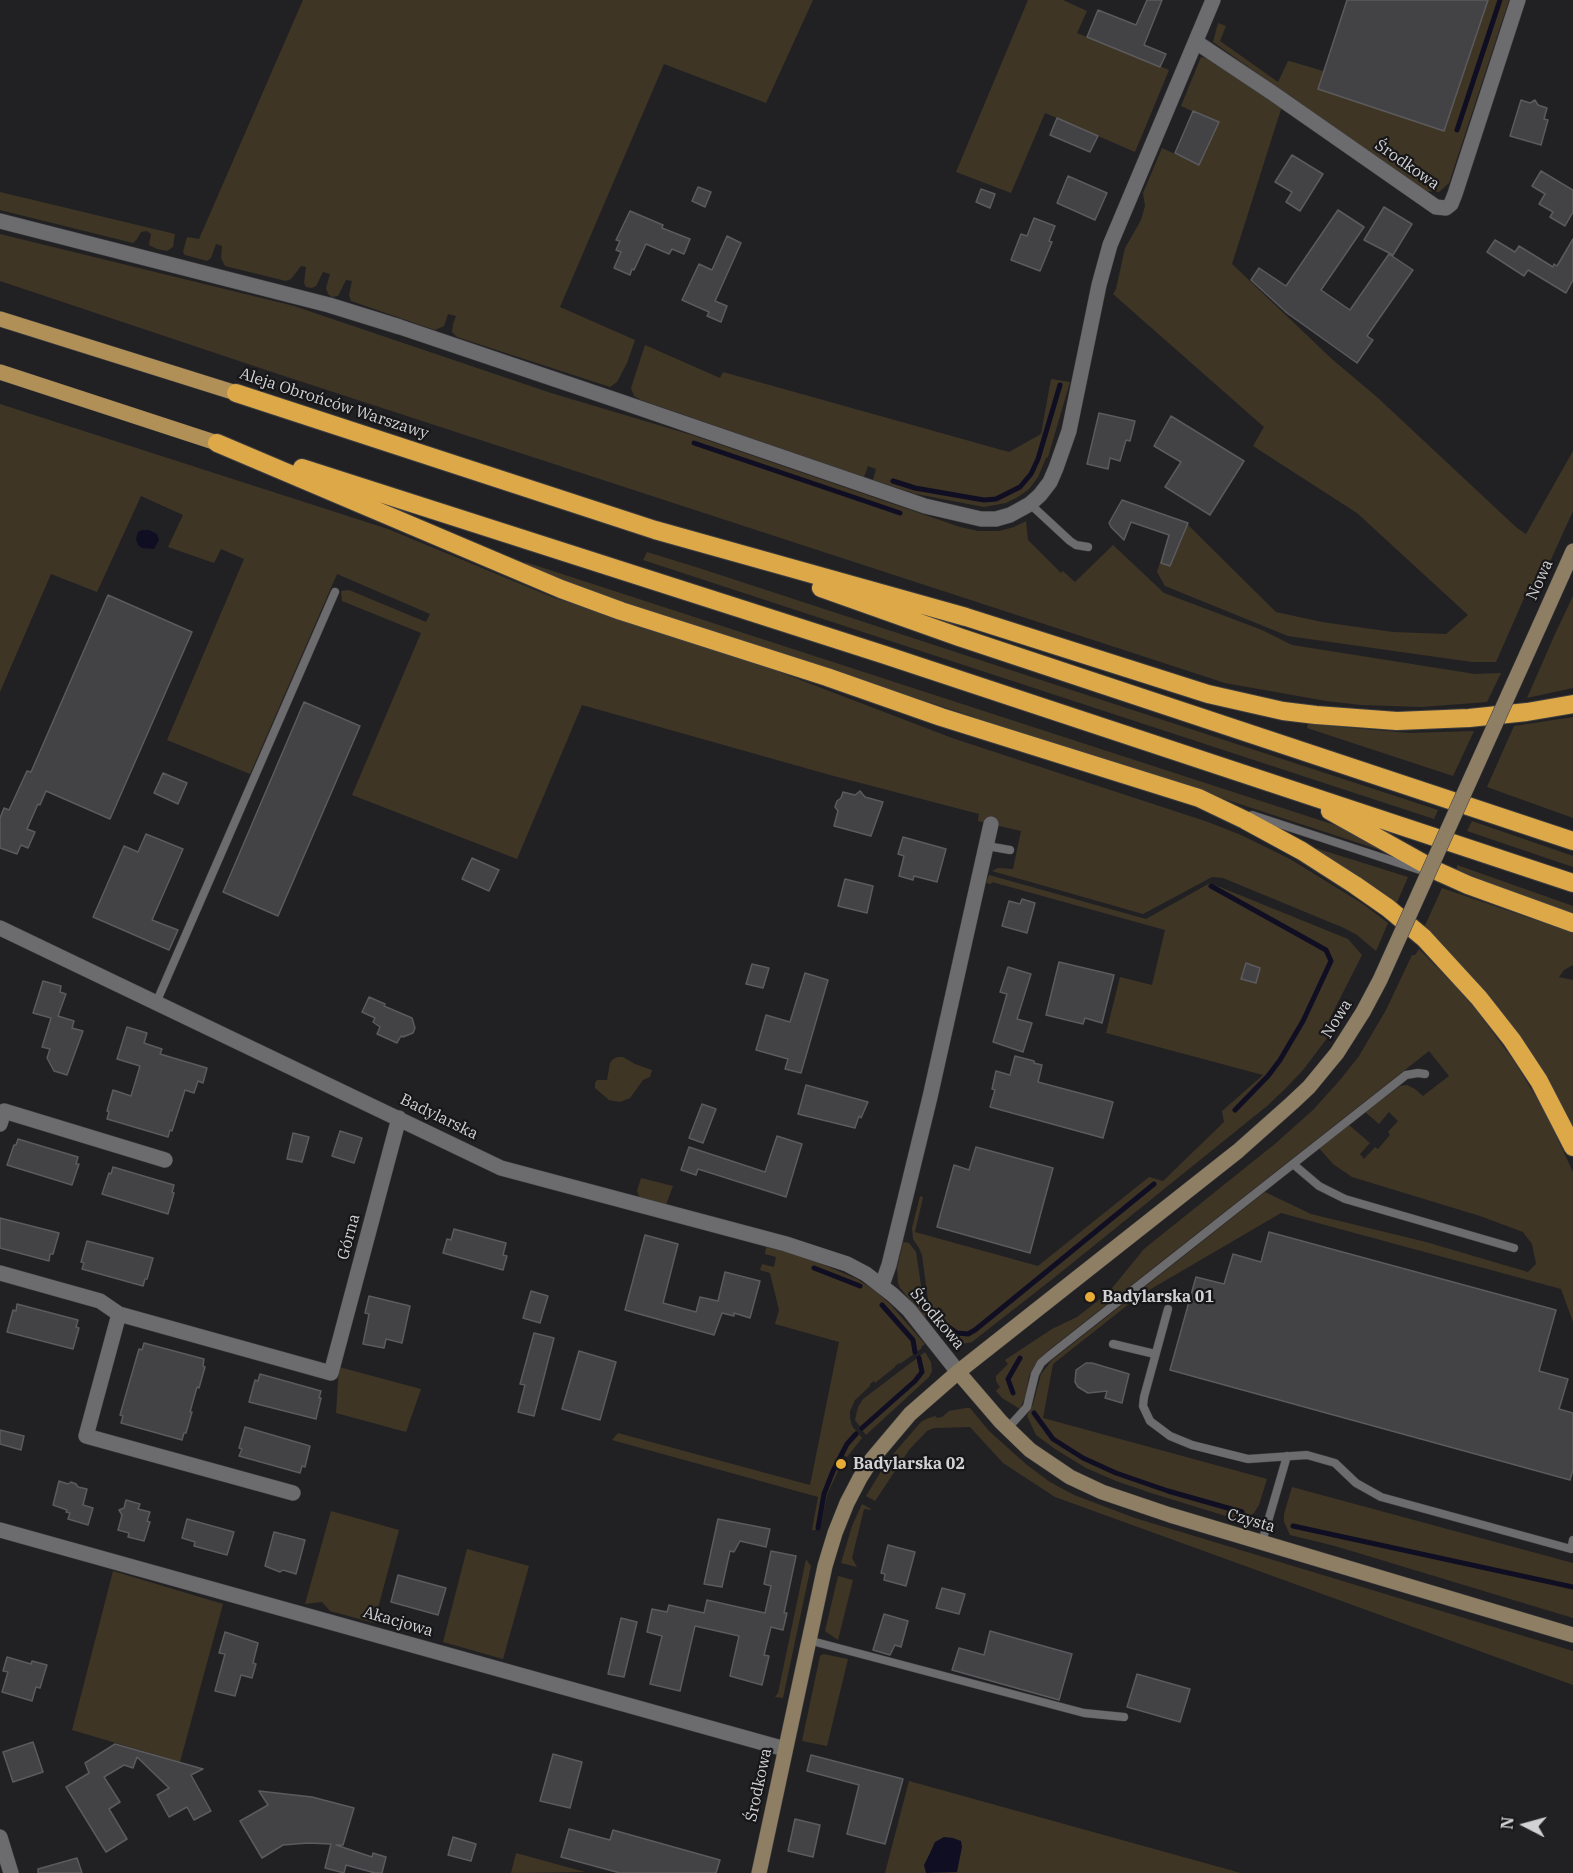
<!DOCTYPE html>
<html>
<head>
<meta charset="utf-8">
<style>
  body { margin:0 }
  #map { position:relative; width:1573px; height:1873px; overflow:hidden; background:#212124; font-family:"IBM Plex Serif",serif }
  canvas { display:block }
  .north { position:absolute; left:1495px; top:1795px; width:60px; height:60px; -webkit-text-stroke:4px #17171a; paint-order:stroke; rotate:276deg; font-size:16px; font-weight:700; line-height:24px; text-align:center; color:#d2d2d4 }
  .north::after { content:''; display:block; margin:auto; width:21px; height:27px; background:#d2d2d4; clip-path:polygon(50% 0,100% 100%,50% 72%,0 100%) }
</style>
</head>
<body>
<div id="map">
<canvas width="1573" height="1873"></canvas>
<div class="north">N</div>
</div>
<script>
const ctx = document.querySelector('canvas').getContext('2d');
ctx.lineJoin = 'round';
function fill(path, color) {
  ctx.fillStyle = color;
  ctx.fill(path, 'evenodd');
}
function shape(rows) {
  const path = new Path2D();
  for (const r of rows) {
    path.moveTo(r[0], r[1]);
    for (let i = 2; i < r.length; i += 2) path.lineTo(r[i], r[i + 1]);
  }
  return path;
}
function trace(path, color, width, dash) {
  ctx.strokeStyle = color;
  ctx.lineWidth = width;
  ctx.lineCap = dash ? 'butt' : 'round';
  ctx.setLineDash(dash || []);
  ctx.stroke(path);
}
function label(font, color, halo, rows, align = 'center') {
  ctx.font = font + ' "IBM Plex Serif",serif';
  ctx.lineWidth = 4.5;
  ctx.setLineDash([]);
  ctx.textBaseline = 'middle';
  ctx.strokeStyle = halo;
  ctx.fillStyle = color;
  for (const [text, x, y, turn = 0] of rows) {
    ctx.save();
    ctx.translate(x, y);
    ctx.rotate((+turn || 0) * Math.PI / 180);
    ctx.textAlign = isNaN(turn) ? turn : align;
    if (halo) ctx.strokeText(text, 0, 0);
    ctx.fillText(text, 0, 0);
    ctx.restore();
  }
}
fill(shape([
  [303,0,813,0,766,103,664,64,560,307,635,340,627,363,617,382,610,387,457,337,452,332,453,324,456,316,448,314,444,326,435,330,351,301,349,295,352,281,346,280,338,296,332,297,328,294,326,288,330,274,323,272,316,286,312,288,306,287,304,283,306,267,301,266,291,279,286,281,225,266,221,258,222,246,216,244,211,258,207,261,185,255,183,252,187,237,199,239],
  [1028,0,1063,0,1087,11,1077,33,1169,70,1135,152,1045,113,1011,193,956,172],
  [1488,0,1509,0,1449,183,1439,192,1425,191,1213,42,1218,23,1226,26,1220,41,1278,82,1288,61,1293,62,1323,71,1318,89,1444,131],
  [1201,57,1206,58,1282,106,1232,264,1333,360,1378,398,1517,528,1526,534,1573,451,1573,511,1533,599,1525,596,1496,662,1472,662,1288,636,1165,586,1157,572,1167,540,1180,544,1187,524,1276,612,1322,622,1393,632,1446,634,1468,615,1357,513,1253,446,1264,427,1113,294,1116,289,1125,248,1141,220,1145,206,1143,193,1162,148,1199,165,1218,123,1181,106],
  [0,192,175,234,173,247,167,251,157,249,149,245,151,234,147,231,141,232,137,239,133,243,0,210],
  [0,234,294,306,551,393,695,436,960,527,978,531,999,531,1014,527,1026,521,1028,540,1061,573,1063,571,1075,582,1113,545,1164,593,1262,630,1292,645,1475,674,1501,673,1487,702,1422,707,1361,705,1326,701,1225,683,272,372,0,281],
  [645,345,720,378,723,372,1009,452,1041,434,1051,379,1070,382,1048,457,1046,458,1038,477,1029,489,1018,497,1006,503,984,507,916,494,873,480,876,469,868,466,864,477,641,400,634,396,631,388],
  [0,404,388,529,552,597,777,671,952,738,1208,822,1241,835,1290,859,1363,904,1388,923,1376,951,1357,935,1344,928,1223,878,1212,877,1143,914,992,871,998,868,1013,869,1021,831,978,821,979,814,830,775,582,705,517,859,352,795,421,633,342,601,341,591,349,590,426,622,430,614,337,574,250,774,167,740,244,559,221,549,214,563,168,547,183,515,141,496,97,592,51,574,0,692],
  [647,552,699,568,1438,810,1434,819,643,560],
  [525,562,1344,828,1380,850,559,581,527,566],
  [1573,596,1573,688,1527,698,1555,634],
  [1573,717,1573,818,1487,787,1514,726],
  [1308,724,1409,733,1474,731,1453,776,1307,728],
  [1472,821,1573,856,1573,867,1467,831],
  [1309,846,1408,877,1395,907],
  [1457,865,1573,906,1573,916,1517,896,1457,869],
  [989,875,1146,919,1210,883,1348,939,1362,955,1329,1020,1337,1025,1303,1070,1285,1089,1267,1106,1055,1277,972,1342,961,1344,953,1341,946,1336,931,1316,929,1308,922,1255,919,1248,913,1239,912,1228,920,1196,923,1197,915,1232,1038,1266,1149,1177,1163,1181,1224,1122,1222,1111,1263,1075,1106,1033,1120,977,1152,985,1165,930,992,882,991,884,989,884,986,882],
  [1442,888,1573,933,1573,965,1564,970,1559,977,1573,980,1573,1130,1423,930],
  [1419,949,1456,987,1476,1010,1514,1061,1544,1110,1573,1172,1573,1322,1561,1289,1281,1213,1139,1296,1053,1364,1043,1418,1267,1479,1259,1505,1254,1513,1242,1521,1151,1493,1116,1481,1086,1468,1055,1449,1036,1435,1027,1416,1033,1404,1041,1374,1052,1360,1265,1192,1311,1214,1426,1242,1528,1272,1536,1264,1532,1244,1523,1232,1480,1216,1352,1177,1333,1164,1319,1148,1349,1125,1370,1143,1360,1154,1364,1159,1375,1147,1378,1149,1390,1135,1388,1132,1398,1121,1389,1112,1379,1124,1365,1112,1400,1086,1407,1085,1415,1089,1423,1096,1449,1076,1429,1051,1045,1353,1034,1366,1029,1376,1025,1397,1020,1409,1002,1398,996,1391,1000,1387,996,1381,996,1376,1008,1364,1005,1360,1052,1329,1077,1317,1108,1293,1144,1249,1276,1143,1313,1110,1340,1080,1359,1056,1386,1010,1412,955,1415,955],
  [618,1057,623,1057,635,1064,652,1070,650,1077,643,1080,630,1098,620,1102,609,1100,595,1088,595,1083,597,1080,607,1080,610,1063,613,1059],
  [641,1178,673,1186,666,1205,640,1199,637,1191],
  [903,1242,909,1243,916,1252,926,1319,900,1288,898,1283,897,1269],
  [766,1247,806,1257,857,1279,874,1290,890,1304,925,1344,921,1347,922,1348,900,1364,899,1363,895,1366,895,1367,875,1383,874,1381,870,1384,870,1386,855,1400,850,1411,850,1418,852,1426,862,1438,847,1457,843,1455,835,1469,838,1471,827,1495,820,1530,812,1530,818,1497,612,1440,618,1433,810,1485,839,1342,775,1324,779,1310,770,1273,760,1270,762,1264,774,1267,776,1257,765,1254],
  [925,1352,931,1362,932,1371,929,1377,866,1435,855,1420,858,1407,863,1399],
  [339,1367,421,1389,406,1432,336,1413],
  [966,1408,970,1408,989,1431,1027,1465,1050,1482,1074,1495,1135,1518,1573,1651,1573,1685,1055,1497,1003,1463,970,1427,934,1428,927,1431,909,1450,875,1501,866,1496,888,1460,921,1422,926,1419,935,1416,937,1418,942,1417,949,1411],
  [1292,1487,1573,1563,1573,1618,1335,1546,1290,1535,1284,1522,1284,1514],
  [862,1504,871,1509,871,1510,864,1509,852,1558,857,1567,841,1563,852,1526],
  [331,1511,399,1530,374,1623,330,1611,322,1602,305,1604],
  [467,1549,529,1566,503,1659,443,1642],
  [806,1559,811,1566,783,1698,775,1697,778,1693],
  [113,1571,223,1604,180,1762,72,1730],
  [838,1576,853,1580,838,1640,825,1631],
  [823,1654,848,1659,827,1746,802,1741,820,1656],
  [909,1781,1241,1873,885,1873],
  [516,1853,585,1872,511,1873]
]), '#3f3525');
fill(shape([
  [142,530,149,530,157,534,159,540,154,549,142,548,138,545,136,539,138,532],
  [944,1837,953,1838,961,1841,962,1847,957,1872,926,1873,924,1865,930,1853,935,1842]
]), '#100e22');
trace(shape([
  [1457,130,1500,0],
  [694,443,900,513],
  [893,481,915,488,984,500,996,499,1020,487,1031,474,1038,459,1060,385],
  [1211,886,1326,950,1331,961,1303,1021,1280,1060,1268,1076,1235,1110],
  [814,1268,860,1286],
  [882,1305,913,1340,915,1352],
  [937,1319,957,1333,968,1334,975,1330,1154,1184],
  [1013,1393,1008,1379,1020,1358],
  [1034,1413,1053,1439,1083,1458,1116,1473,1168,1491,1242,1512],
  [862,1428,915,1381,922,1372,919,1358],
  [1293,1526,1573,1587],
  [818,1528,824,1494,833,1471,847,1444,856,1434]
]), '#100e22', 5);
const building = shape([
  [1147,0,1162,0,1144,45,1166,54,1160,67,1087,37,1098,10,1136,25,1147,0],
  [1347,0,1488,0,1444,131,1318,89,1347,0],
  [1521,100,1530,103,1535,100,1538,105,1547,108,1544,119,1548,120,1541,145,1510,136,1521,100],
  [1193,111,1219,122,1199,165,1175,153,1193,111],
  [1057,118,1098,136,1090,152,1050,135,1057,118],
  [1292,155,1323,174,1300,211,1286,202,1292,192,1275,182,1292,155],
  [1541,171,1573,190,1573,212,1565,226,1550,217,1553,212,1539,204,1545,194,1532,186,1541,171],
  [1068,176,1107,193,1095,220,1057,203,1068,176],
  [698,187,711,192,705,207,692,201,698,187],
  [981,189,995,194,990,208,976,202,981,189],
  [1384,207,1412,224,1393,255,1364,240,1384,207],
  [1338,210,1364,227,1321,290,1350,310,1389,254,1413,270,1367,336,1373,340,1357,363,1287,313,1251,280,1259,268,1286,286,1338,210],
  [630,211,663,225,662,228,690,239,684,254,672,249,669,254,646,244,634,270,632,269,630,275,614,268,621,252,616,250,620,241,616,240,630,211],
  [1034,218,1055,226,1049,241,1052,242,1040,271,1011,260,1021,234,1027,236,1034,218],
  [727,236,741,243,715,301,727,306,721,322,707,316,709,312,682,300,699,264,712,270,727,236],
  [1573,239,1573,280,1566,293,1528,270,1524,276,1487,252,1495,240,1515,252,1519,246,1553,267,1554,264,1557,266,1573,239],
  [1099,413,1135,421,1130,441,1126,440,1120,461,1110,458,1108,469,1087,464,1099,413],
  [1171,416,1244,461,1210,515,1165,487,1181,462,1154,446,1171,416],
  [1122,500,1188,523,1170,566,1161,563,1169,535,1131,522,1124,540,1111,527,1109,523,1122,500],
  [108,595,192,632,110,819,46,791,40,805,38,804,27,829,35,832,28,848,21,845,17,854,0,848,0,818,4,808,9,810,27,771,31,772,108,595],
  [304,702,360,726,278,916,223,892,304,702],
  [163,773,187,783,178,804,154,793,163,773],
  [860,791,865,797,883,802,871,836,834,826,838,811,835,807,837,801,841,798,843,792,855,795,860,791],
  [146,834,183,849,152,920,178,930,169,950,93,917,124,846,138,852,146,834],
  [903,837,946,849,937,882,914,876,913,880,899,876,904,856,898,854,903,837],
  [472,858,499,870,489,891,462,879,472,858],
  [845,879,873,886,867,913,838,906,845,879],
  [1022,899,1035,903,1027,933,1002,926,1009,901,1020,904,1022,899],
  [1059,962,1114,975,1102,1023,1085,1018,1083,1024,1046,1015,1059,962],
  [1246,963,1260,968,1256,983,1241,979,1246,963],
  [752,964,769,968,763,988,746,984,752,964],
  [1008,967,1031,974,1017,1019,1032,1023,1023,1052,993,1042,1007,994,1000,992,1008,967],
  [805,973,828,980,801,1073,785,1069,788,1059,756,1050,766,1015,790,1022,805,973],
  [43,981,61,986,60,992,66,994,58,1016,74,1021,72,1028,83,1031,67,1075,54,1071,47,1058,50,1049,42,1047,51,1018,33,1013,43,981],
  [369,997,385,1004,384,1006,412,1018,415,1028,413,1033,403,1037,401,1036,397,1043,377,1034,380,1027,373,1022,375,1018,362,1012,369,997],
  [127,1027,147,1033,144,1043,162,1049,160,1054,207,1068,203,1083,198,1081,194,1093,185,1090,172,1131,170,1130,168,1137,107,1119,109,1112,107,1111,113,1090,131,1096,140,1066,117,1059,127,1027],
  [1015,1056,1034,1061,1034,1063,1042,1065,1038,1082,1113,1102,1103,1138,990,1107,995,1090,992,1089,996,1071,1010,1075,1015,1056],
  [806,1085,868,1102,861,1118,859,1116,855,1128,798,1114,806,1085],
  [702,1104,716,1109,703,1143,689,1138,702,1104],
  [340,1131,362,1138,354,1163,332,1156,340,1131],
  [293,1133,309,1137,302,1162,287,1159,293,1133],
  [777,1136,802,1144,786,1197,698,1169,696,1175,681,1170,689,1147,765,1172,777,1136],
  [18,1139,78,1157,76,1164,79,1164,72,1185,7,1165,14,1145,16,1145,18,1139],
  [976,1147,1053,1168,1030,1253,937,1227,954,1165,969,1170,976,1147],
  [113,1167,174,1185,172,1192,174,1193,168,1214,102,1194,109,1173,111,1174,113,1167],
  [0,1218,59,1233,53,1254,50,1254,49,1261,0,1248,0,1218],
  [454,1229,506,1243,503,1255,507,1256,503,1270,443,1253,447,1239,451,1240,454,1229],
  [1269,1232,1556,1310,1539,1371,1568,1379,1559,1409,1573,1413,1573,1470,1570,1480,1170,1370,1196,1277,1224,1284,1233,1254,1261,1262,1269,1232],
  [645,1235,678,1244,663,1303,696,1312,700,1297,718,1301,725,1272,760,1281,750,1318,734,1313,734,1316,722,1313,714,1335,625,1310,645,1235],
  [87,1241,153,1258,147,1279,145,1279,143,1286,82,1269,84,1263,81,1262,87,1241],
  [531,1291,548,1296,540,1323,523,1318,531,1291],
  [369,1296,410,1306,402,1343,386,1339,384,1348,363,1344,369,1314,365,1313,369,1296],
  [17,1304,78,1320,76,1327,79,1328,73,1349,7,1332,13,1310,16,1311,17,1304],
  [534,1333,554,1338,534,1416,518,1412,525,1385,520,1384,534,1333],
  [144,1343,204,1359,203,1366,205,1367,199,1388,197,1387,190,1412,192,1412,186,1433,184,1433,182,1440,121,1423,123,1416,120,1415,139,1349,142,1350,144,1343],
  [579,1351,616,1362,600,1420,562,1409,579,1351],
  [1086,1363,1092,1363,1129,1374,1122,1403,1105,1398,1107,1391,1088,1393,1078,1387,1075,1382,1076,1370,1086,1363],
  [260,1374,321,1391,319,1398,321,1398,316,1419,249,1402,255,1380,258,1381,260,1374],
  [245,1427,310,1446,305,1467,302,1466,300,1473,239,1456,242,1449,239,1448,245,1427],
  [0,1430,24,1436,21,1450,0,1444,0,1430],
  [59,1481,68,1484,71,1482,76,1484,78,1487,87,1489,83,1505,93,1508,88,1525,68,1519,70,1513,66,1512,67,1510,53,1505,59,1481],
  [126,1500,140,1504,138,1509,150,1512,147,1521,150,1522,144,1541,128,1537,129,1533,118,1530,122,1515,119,1510,124,1508,126,1500],
  [187,1519,234,1532,227,1555,194,1546,195,1542,182,1538,187,1519],
  [718,1519,770,1529,766,1547,740,1541,734,1552,730,1551,722,1587,704,1584,718,1519],
  [274,1532,305,1540,296,1574,283,1570,280,1572,265,1566,274,1532],
  [888,1545,915,1552,906,1586,884,1580,885,1574,881,1573,888,1545],
  [771,1551,796,1556,784,1613,787,1613,783,1630,771,1627,764,1655,769,1656,762,1685,730,1676,739,1636,695,1626,680,1691,650,1684,662,1636,647,1632,652,1609,667,1612,669,1605,704,1613,707,1600,765,1613,771,1586,764,1584,771,1551],
  [398,1575,446,1588,438,1615,391,1602,398,1575],
  [942,1588,965,1594,959,1614,936,1608,942,1588],
  [884,1614,908,1621,901,1647,895,1645,890,1655,873,1650,884,1614],
  [621,1618,637,1622,624,1677,608,1674,621,1618],
  [990,1631,1072,1654,1059,1700,952,1670,959,1648,984,1655,990,1631],
  [225,1632,258,1643,253,1663,256,1664,252,1678,241,1675,235,1696,215,1691,225,1654,219,1653,225,1632],
  [7,1657,31,1664,32,1661,47,1665,40,1688,36,1687,32,1701,2,1692,8,1672,3,1671,7,1657],
  [1137,1674,1190,1689,1180,1722,1127,1707,1137,1674],
  [33,1742,43,1772,13,1782,3,1752,33,1742],
  [115,1744,203,1769,191,1775,211,1811,194,1820,187,1807,169,1817,157,1795,169,1788,137,1757,133,1768,124,1765,104,1777,120,1802,109,1809,127,1839,106,1852,66,1787,89,1773,85,1763,115,1744],
  [553,1754,582,1762,570,1808,540,1801,553,1754],
  [811,1755,903,1779,885,1844,847,1834,859,1785,807,1771,811,1755],
  [259,1791,312,1797,354,1808,343,1845,336,1845,372,1857,373,1853,386,1857,382,1873,375,1873,346,1865,344,1873,325,1868,331,1844,308,1843,283,1845,262,1858,240,1821,268,1805,259,1791],
  [795,1819,820,1825,813,1857,788,1851,795,1819],
  [569,1829,610,1840,613,1830,720,1860,716,1873,620,1873,561,1857,569,1829],
  [453,1837,476,1844,471,1861,448,1855,453,1837],
  [77,1858,82,1873,38,1873,38,1869,77,1858]
]);
fill(building, '#434346');
trace(building, '#5b5b5e', 1.5);
const lane = shape([
  [1030,504,1070,541,1076,545,1088,547],
  [1252,815,1420,870],
  [987,846,1010,850],
  [156,1003,335,592],
  [1293,1164,1319,1186,1345,1199,1514,1248],
  [1168,1309,1144,1397,1143,1406,1150,1421,1170,1436,1192,1445,1248,1459,1307,1455,1335,1463,1356,1483,1381,1497,1571,1549,1573,1540],
  [1113,1344,1155,1354],
  [1007,1429,1027,1407,1035,1374,1041,1363,1049,1356,1406,1075,1418,1073,1425,1074],
  [1262,1542,1287,1456],
  [808,1640,1084,1713,1124,1717]
]);
const street = shape([
  [1196,42,1271,92,1436,207,1446,208,1451,204,1455,194,1518,0],
  [0,221,329,305,400,327,619,401,925,506,981,519,996,519,1010,515,1030,504,1040,495,1050,482,1056,468,1069,431,1099,285,1110,245,1213,0],
  [0,928,501,1168,786,1244,847,1264,866,1274,893,1295,909,1310,958,1372],
  [0,1124,4,1111,165,1160],
  [0,1273,100,1301,119,1314,86,1436,293,1493],
  [882,1285,889,1265,930,1097,991,824],
  [119,1314,331,1373,399,1118],
  [0,1530,785,1749],
  [0,1837,11,1873]
]);
const secondary = shape([
  [1539,627,1573,551],
  [958,1372,1001,1422,1030,1450,1070,1477,1102,1492,1170,1515,1573,1635],
  [759,1873,825,1566,835,1533,847,1503,860,1478,872,1459,910,1414,958,1372,1238,1151,1292,1103,1309,1087,1337,1053,1363,1012]
]);
const primary = shape([
  [0,319,236,393],
  [0,372,217,443]
]);
const highway = shape([
  [236,393,655,530,966,617,1208,694,1283,711,1316,715,1397,721,1469,718,1527,712,1573,704],
  [217,443,561,589,621,611,827,677,941,717,1199,798,1245,820,1302,851,1355,885,1388,908,1424,938,1479,998,1512,1040,1539,1081,1573,1147],
  [302,468,885,655,1573,883],
  [821,588,959,637,1573,841],
  [1330,811,1439,872,1468,885,1573,923]
]);
trace(lane, '#3e3e41', 9);
trace(street, '#3e3e41', 16);
trace(secondary, '#3e3e41', 16);
trace(primary, '#3e3e41', 16);
trace(highway, '#3e3e41', 20);
trace(lane, '#6c6c6f', 8);
trace(street, '#6c6c6f', 15);
trace(secondary, '#8e7e63', 15);
trace(primary, '#b09057', 15);
trace(highway, '#dda847', 18);
const secondaryBridge = shape([
  [1363,1012,1380,980,1539,627]
]);
trace(secondaryBridge, '#3e3e41', 16, []);
trace(secondaryBridge, '#8e7e63', 15);
for (const [x, y, r, color] of [
  [1090,1297,6,"#e7ac37"],
  [841,1464,6,"#e7ac37"]
]) {
  const dot = new Path2D();
  dot.arc(x, y, r, 0, 2 * Math.PI);
  ctx.fillStyle = color;
  ctx.fill(dot);
  trace(dot, '#17171a', 2);
}
label('16px', '#d2d2d4', '#17171a', [
  ["Środkowa",1407,165,35],
  ["Aleja Obrońców Warszawy",334,404,18],
  ["Nowa",1540,580,-66],
  ["Nowa",1337,1019,-58],
  ["Badylarska",439,1117,26],
  ["Górna",349,1237,-75],
  ["Środkowa",937,1319,50],
  ["Czysta",1251,1521,16],
  ["Akacjowa",398,1622,16],
  ["Środkowa",759,1785,-78]
]);
label('bold 16px', '#d2d2d4', '#17171a', [
  ["Badylarska 01",1102,1297],
  ["Badylarska 02",853,1464]
], 'left');
</script>
</body>
</html>
